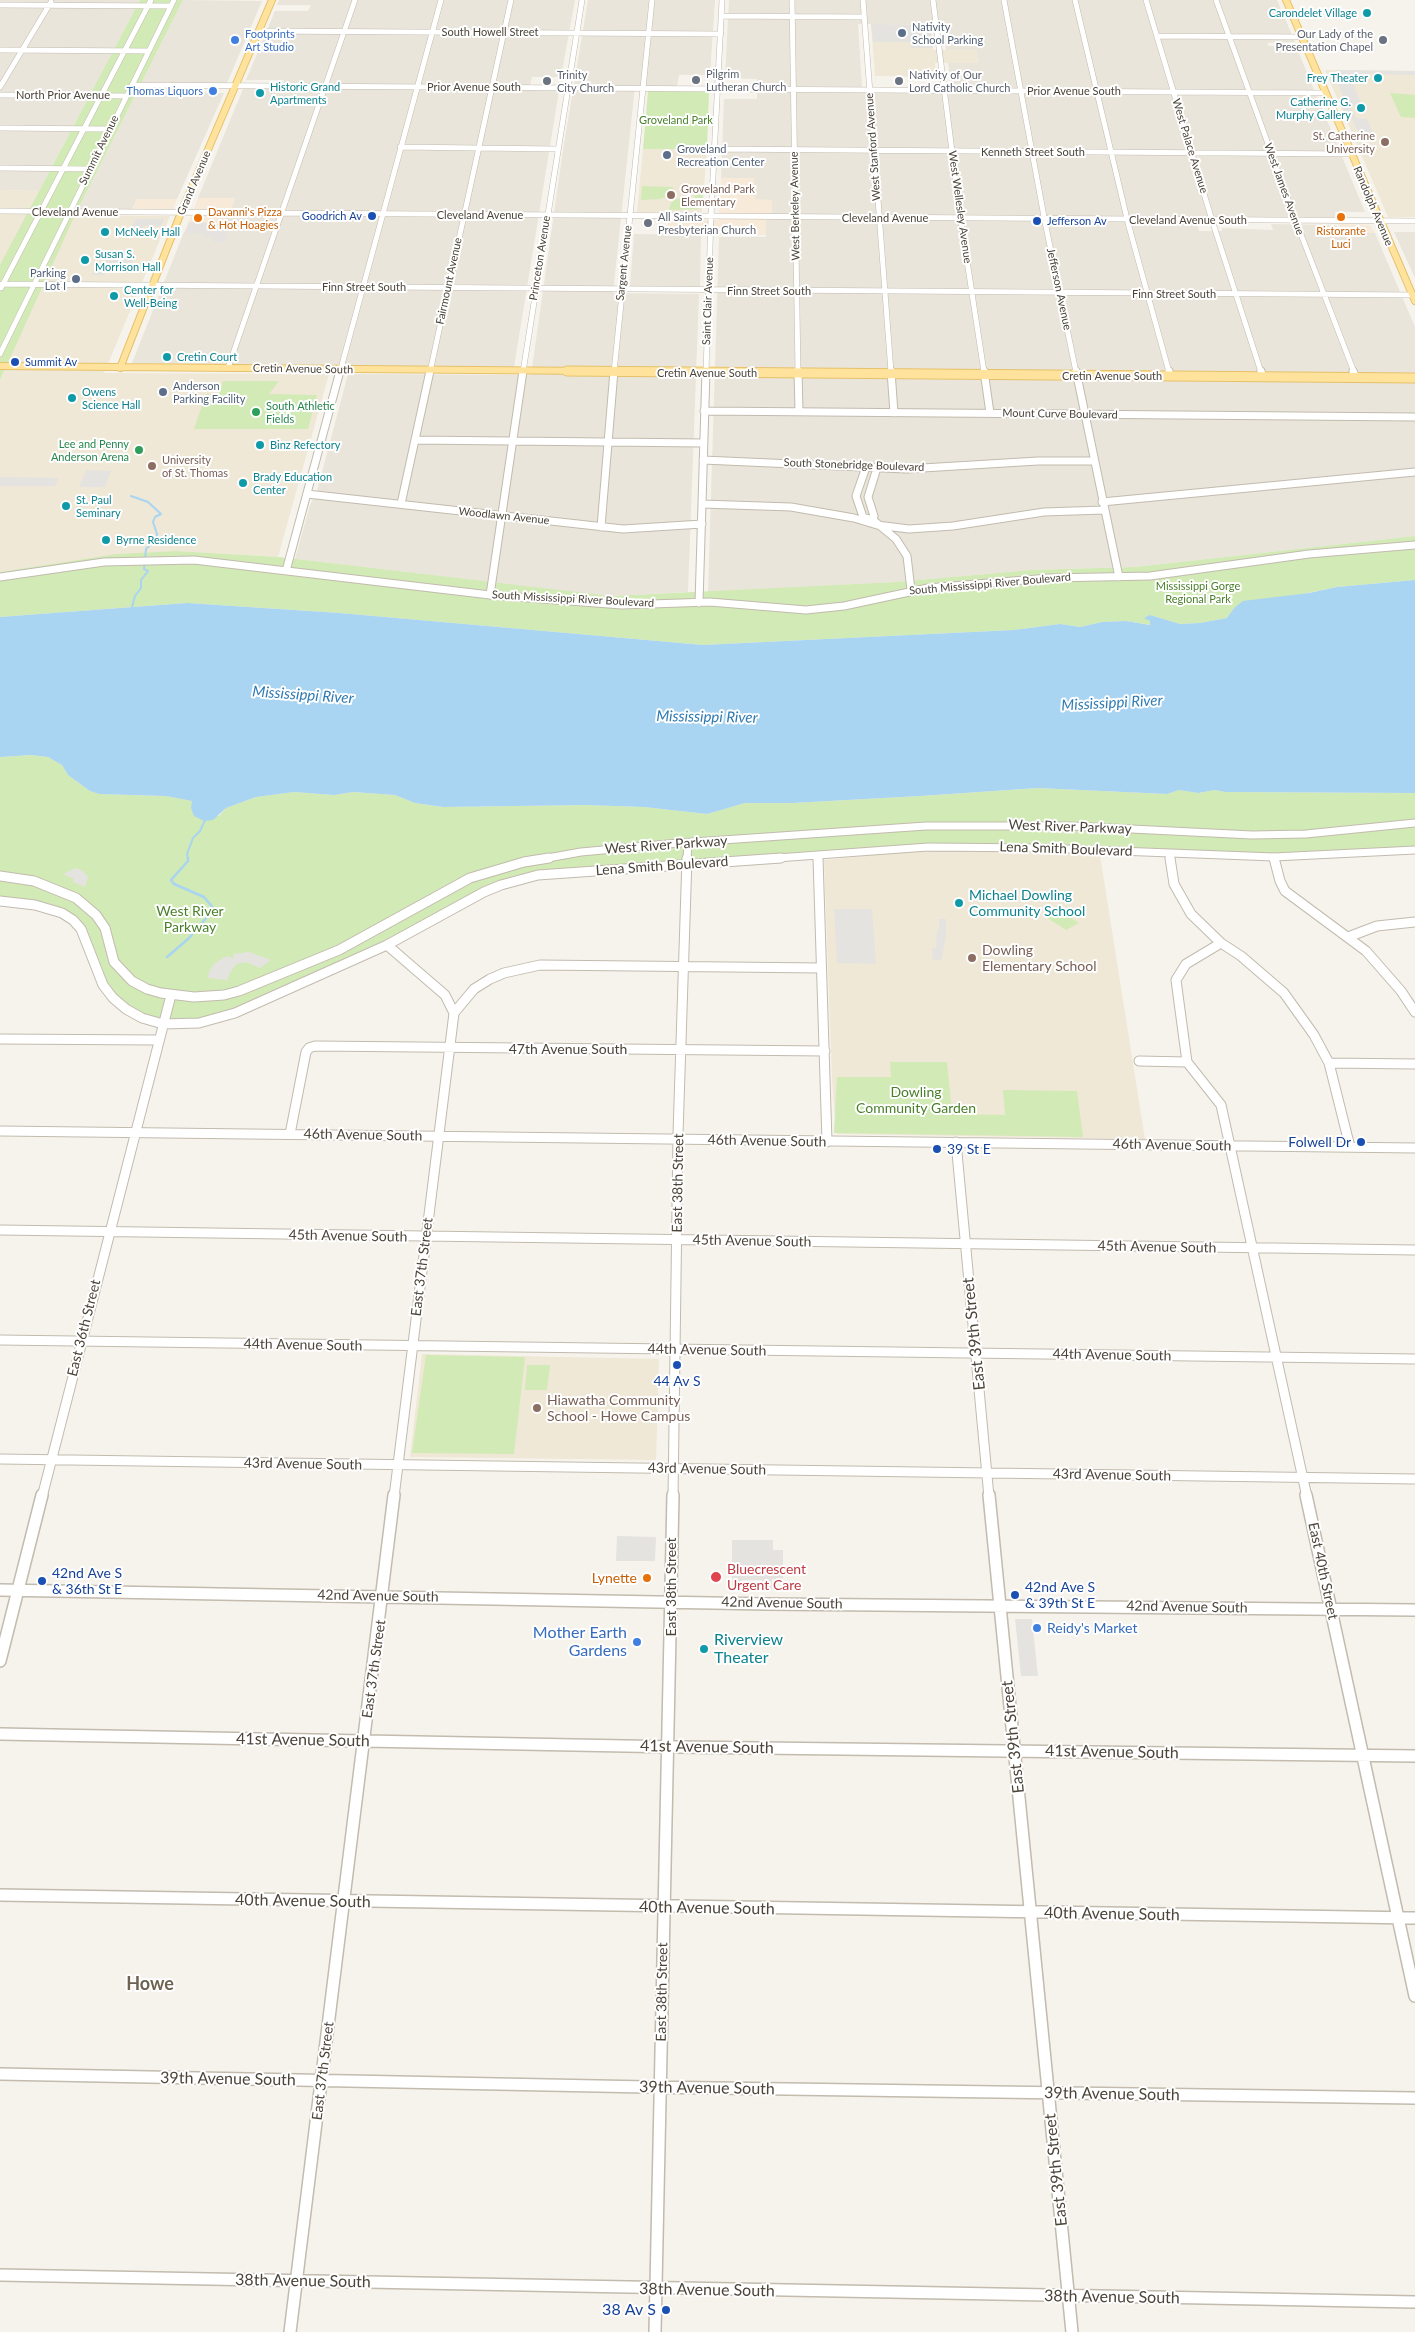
<!DOCTYPE html>
<html>
<head>
<meta charset="utf-8">
<style>
  body { margin:0 }
  canvas { display:block; background:#f6f3ec }
</style>
</head>
<body>
<canvas width="1415" height="2332"></canvas>
<script>
const ctx = document.querySelector('canvas').getContext('2d');
ctx.lineJoin = 'round';
function fill(path, color) {
  ctx.fillStyle = color;
  ctx.fill(path, 'evenodd');
}
function shape(rows) {
  const path = new Path2D();
  for (const r of rows) {
    path.moveTo(r[0], r[1]);
    for (let i = 2; i < r.length; i += 2) path.lineTo(r[i], r[i + 1]);
  }
  return path;
}
function trace(path, color, width, dash) {
  ctx.strokeStyle = color;
  ctx.lineWidth = width;
  ctx.lineCap = dash ? 'butt' : 'round';
  ctx.setLineDash(dash || []);
  ctx.stroke(path);
}
function label(font, color, halo, rows, align = 'center') {
  ctx.font = font + ' Lato,sans-serif';
  ctx.lineWidth = 4;
  ctx.setLineDash([]);
  ctx.textBaseline = 'middle';
  ctx.strokeStyle = halo;
  ctx.fillStyle = color;
  for (const [text, x, y, turn = 0] of rows) {
    ctx.save();
    ctx.translate(x, y);
    ctx.rotate((+turn || 0) * Math.PI / 180);
    ctx.textAlign = isNaN(turn) ? turn : align;
    if (halo) ctx.strokeText(text, 0, 0);
    ctx.fillText(text, 0, 0);
    ctx.restore();
  }
}
fill(shape([
  [0,0,140,0,39,191,0,190],
  [183,0,262,1,227,83,192,83,188,92,224,93,177,199,137,199,130,214,75,215],
  [279,0,575,0,561,77,532,77,529,90,559,91,514,367,132,363,184,232,214,232,220,216,231,209,235,198,198,198,243,89,282,89,284,80,246,80,275,11,308,11,311,5,277,5],
  [588,0,715,0,710,75,679,75,677,86,635,86,613,293,699,294,688,592,611,596,591,594,295,559,310,505,317,491,348,374,531,375,563,150],
  [729,0,1277,0,1295,42,1267,43,1269,46,1296,46,1314,90,951,88,948,63,978,63,976,50,946,50,943,24,858,24,862,87,757,86,757,79,725,78],
  [757,92,1317,96,1365,212,1335,212,1336,217,1195,217,1199,231,1222,231,1222,228,1273,230,1271,224,1336,225,1340,233,1375,233,1415,327,1415,536,1135,567,1030,570,897,582,708,592,719,237,766,237,766,220,754,199,754,178,721,178,724,99,757,99],
  [1394,232,1415,232,1415,278],
  [634,234,701,235,700,287,630,286]
]), '#eae5da');
fill(shape([
  [721,178,754,178,755,199,772,200,772,213,766,220,766,235,719,235,719,230,702,230,701,235,668,234,668,220,719,220],
  [198,198,235,198,231,209,194,209],
  [137,199,177,199,173,209,133,209],
  [191,216,220,216,214,232,184,232],
  [1339,224,1370,225,1375,233,1343,233]
]), '#f7ead8');
fill(shape([
  [871,24,930,24,933,50,976,50,978,63,935,63,936,77,875,76],
  [1325,70,1415,71,1415,217,1388,217],
  [643,149,707,149,702,212,637,212],
  [0,190,39,191,27,215,170,216,104,373,329,374,278,557,176,551,116,554,0,572,0,380,10,360,0,359],
  [956,850,1100,855,1145,1139,836,1134,832,1078,824,860,897,853],
  [422,1354,659,1359,656,1460,410,1457]
]), '#efe8d6');
fill(shape([
  [140,0,183,0,75,215,0,380,0,265],
  [648,91,709,92,707,149,643,149],
  [1390,93,1415,95,1415,118,1401,117],
  [642,186,673,187,673,191,671,195,660,199,641,200],
  [692,186,704,186,703,198,697,198,699,209,669,210,671,203,676,199,695,198],
  [223,381,279,381,269,394,317,395,308,429,194,429,206,394,219,394],
  [1415,536,1415,580,1337,587,1234,608,1227,618,1200,623,1180,624,1150,615,1151,625,1126,621,1102,622,1080,627,1060,624,1014,630,703,645,339,613,187,603,0,617,0,572,116,554,176,551,279,557,611,596,897,582,1030,570,1135,567],
  [31,755,48,757,62,765,68,775,90,791,99,794,166,796,193,801,219,816,226,808,256,797,294,792,334,795,353,792,395,795,415,803,442,807,585,805,644,807,707,814,745,803,792,803,920,796,1038,788,1167,794,1179,790,1198,793,1215,790,1225,792,1415,793,1415,847,1274,854,1040,845,927,844,539,871,517,875,479,889,433,918,233,1010,198,1020,164,1021,146,1015,130,1007,117,995,108,983,86,927,78,918,66,911,38,901,0,898,0,757],
  [1058,910,1079,923,1066,930,1046,917],
  [890,1062,947,1062,952,1114,1005,1115,1003,1090,1077,1091,1083,1137,834,1133,837,1077,891,1077],
  [426,1355,525,1357,514,1454,412,1453],
  [527,1365,550,1365,547,1390,525,1390]
]), '#d2eab5');
fill(shape([
  [871,24,930,25,933,48,911,48,910,42,873,42],
  [1336,70,1415,71,1415,75,1359,74,1362,83,1353,84,1362,105,1350,106,1356,118,1367,119,1373,132,1358,132,1352,118,1348,118,1342,105,1347,105,1338,84,1341,83],
  [136,219,164,219,161,226,144,226,142,232,129,232],
  [189,222,208,223,206,231,228,231,224,242,213,242,214,237,203,237,204,233,185,233],
  [109,254,134,255,130,267,125,267,123,271,106,271,104,275,91,275,100,263,105,263],
  [86,470,111,471,105,487,79,487],
  [0,477,13,477,59,478,55,486,0,486],
  [76,868,83,871,88,877,85,887,73,882,74,879,63,874],
  [834,909,872,909,876,964,837,963],
  [939,919,946,919,946,937,941,960,933,960,932,948,936,948,937,931,939,930],
  [249,952,271,960,260,968,246,962,237,964,231,971,227,980,208,978,209,972,214,964,223,958,228,956,233,959,233,954],
  [617,1536,656,1537,655,1561,616,1561],
  [732,1540,773,1540,773,1550,783,1550,783,1579,772,1579,772,1589,763,1589,762,1580,742,1580,742,1589,732,1589],
  [1015,1619,1032,1619,1038,1676,1021,1676]
]), '#e5e3e0');
fill(shape([
  [1415,580,1415,793,1225,792,1215,790,1198,793,1179,790,1167,794,1038,788,920,796,792,803,745,803,707,814,644,807,585,805,443,807,415,803,395,795,353,792,334,795,294,792,256,797,226,808,213,820,204,821,194,816,191,808,192,801,166,796,99,794,90,791,68,775,62,765,48,757,31,755,0,757,0,617,187,603,339,613,703,645,1014,630,1060,624,1080,627,1102,622,1126,621,1150,625,1150,621,1144,618,1150,615,1180,624,1200,623,1227,618,1234,608,1243,601,1309,593,1337,587]
]), '#a9d4f2');
trace(shape([
  [131,496,148,502,161,514,155,517,153,522,157,534,156,539,146,549,144,569,148,571,141,580,141,588,135,596,132,607],
  [188,859,187,854,193,838,200,831,205,820]
]), '#a9d4f2', 2);
trace(shape([
  [167,957,188,939,214,909,204,897,174,884,171,880,188,861,188,858]
]), '#a9d4f2', 2.5);
const minorFar3 = shape([
  [792,0,798,372],
  [863,0,891,372],
  [933,0,960,215,984,372],
  [1004,0,1045,222,1076,372],
  [1075,0,1128,223,1169,372],
  [1146,0,1211,217,1261,372],
  [1216,0,1297,224,1354,372],
  [0,5,170,6],
  [722,16,864,17],
  [259,31,721,34],
  [1157,36,1302,37],
  [0,50,149,51],
  [132,85,1325,93],
  [0,87,51,2],
  [0,95,127,96],
  [0,128,109,129],
  [400,147,557,149],
  [715,149,1351,154],
  [0,168,90,169],
  [0,211,1415,221],
  [2,284,1415,295],
  [1,288,151,0],
  [0,354,174,0],
  [228,368,355,0],
  [340,372,441,0],
  [430,372,511,0],
  [523,372,582,0],
  [614,372,652,0],
  [706,372,711,216,722,0]
]);
const minorFar2 = shape([
  [798,371,799,412],
  [891,371,894,413],
  [984,371,990,413],
  [1076,371,1119,577],
  [1169,371,1170,376],
  [1261,371,1263,377],
  [1353,371,1356,378],
  [704,411,1415,417],
  [415,440,703,443],
  [703,460,906,469,1038,461,1094,461],
  [866,467,856,496,863,517,870,519],
  [877,468,868,497,874,516,873,520,896,539,907,556,911,590],
  [307,494,623,529,702,524],
  [1102,502,1415,472],
  [401,504,430,371],
  [702,504,791,507,854,518,877,525,909,529,953,526,1044,512,1104,510],
  [601,527,614,371],
  [286,571,340,371],
  [0,577,104,562,194,560,490,595,622,605,710,602,806,610,844,606,928,588,1049,578,1150,576,1309,554,1415,545],
  [490,595,523,371],
  [699,603,706,371],
  [1169,853,1170,859],
  [818,856,818,859],
  [542,859,581,852,679,843,926,826,1071,826,1252,835,1306,834,1415,823],
  [687,859,688,843],
  [763,859,928,847,1041,848,1274,857,1415,850]
]);
const minorFar1 = shape([
  [818,858,827,1142],
  [1170,858,1174,884,1191,914,1221,943,1241,956,1284,993,1314,1035,1329,1063,1350,1147],
  [1274,858,1280,881,1285,891,1366,951,1401,991,1415,1012],
  [0,876,34,881,76,898,96,915,105,928,114,962,132,981,147,989,161,993,194,997,224,995,239,991,339,950,470,878,524,862,549,858],
  [0,901,35,905,62,913,73,920,81,929,103,985,113,998,126,1009,142,1018,163,1024,199,1023,235,1013,387,945,484,892,501,885,538,875,781,858],
  [1348,937,1377,926,1415,922],
  [1221,943,1186,964,1176,980,1187,1062,1221,1105,1307,1497],
  [387,945,445,995,454,1013,394,1497],
  [454,1013,474,989,490,979,504,973,540,965,821,968],
  [0,1039,158,1040],
  [1139,1061,1187,1062],
  [1329,1063,1415,1064],
  [0,1131,1415,1148],
  [290,1134,306,1052,309,1048,315,1046,825,1051],
  [956,1142,989,1497],
  [0,1230,1415,1250],
  [0,1340,1415,1359],
  [0,1459,1415,1479],
  [42,1497,171,995],
  [673,1497,678,1134,687,858]
]);
const minor = shape([
  [989,1495,1072,2332],
  [1306,1495,1415,1996],
  [0,1590,767,1604,1415,1610],
  [0,1661,42,1495],
  [0,1734,678,1747,1415,1756],
  [0,1895,1415,1918],
  [0,2074,647,2087,1415,2098],
  [0,2275,1415,2302],
  [290,2332,394,1495],
  [655,2332,673,1495]
]);
const majorFar1 = shape([
  [1286,0,1415,301],
  [0,366,714,372],
  [120,368,180,215,272,0]
]);
const major = shape([
  [567,371,1415,378]
]);
trace(minorFar3, '#c2bbae', 6);
trace(minorFar2, '#c2bbae', 9);
trace(minorFar1, '#c2bbae', 11);
trace(minor, '#c2bbae', 14);
trace(majorFar1, '#e6c16a', 8);
trace(major, '#e6c16a', 11);
trace(minorFar3, '#fff', 5);
trace(minorFar2, '#fff', 7);
trace(minorFar1, '#fff', 9);
trace(minor, '#fff', 11);
trace(majorFar1, '#ffe39c', 6);
trace(major, '#ffe39c', 9);
for (const [x, y, r, color] of [
  [1367,13,5,"#0f9aa8"],
  [902,33,5,"#5c6f8a"],
  [235,40,5,"#3f7fe0"],
  [1383,40,5,"#6b7280"],
  [1378,78,5,"#0f9aa8"],
  [696,80,5,"#6b7280"],
  [547,81,5,"#6b7280"],
  [899,81,5,"#6b7280"],
  [213,91,5,"#3f7fe0"],
  [260,93,5,"#0f9aa8"],
  [1361,108,5,"#0f9aa8"],
  [1385,142,5,"#8d6e63"],
  [667,155,5,"#5c6f8a"],
  [671,195,5,"#8d6e63"],
  [372,216,5,"#1a4fb4"],
  [1341,217,5,"#e8710a"],
  [198,218,5,"#e8710a"],
  [1037,221,5,"#1a4fb4"],
  [648,223,5,"#6b7280"],
  [105,232,5,"#0f9aa8"],
  [85,260,5,"#0f9aa8"],
  [76,279,5,"#5c6f8a"],
  [114,296,5,"#0f9aa8"],
  [167,357,5,"#0f9aa8"],
  [15,362,5,"#1a4fb4"],
  [163,392,5,"#5c6f8a"],
  [72,398,5,"#0f9aa8"],
  [256,412,5,"#2e9e5b"],
  [260,445,5,"#0f9aa8"],
  [139,450,5,"#2e9e5b"],
  [152,466,5,"#8d6e63"],
  [243,483,5,"#0f9aa8"],
  [66,506,5,"#0f9aa8"],
  [106,540,5,"#0f9aa8"],
  [959,903,5,"#0f9aa8"],
  [972,958,5,"#8d6e63"],
  [1361,1142,5,"#1a4fb4"],
  [937,1149,5,"#1a4fb4"],
  [677,1365,5,"#1a4fb4"],
  [537,1408,5,"#8d6e63"],
  [716,1577,6,"#e0444e"],
  [647,1578,5,"#e8710a"],
  [42,1581,5,"#1a4fb4"],
  [1015,1595,5,"#1a4fb4"],
  [1037,1628,5,"#3f7fe0"],
  [637,1642,5,"#3f7fe0"],
  [704,1649,5,"#0f9aa8"],
  [666,2310,5,"#1a4fb4"]
]) {
  const dot = new Path2D();
  dot.arc(x, y, r, 0, 2 * Math.PI);
  ctx.fillStyle = color;
  ctx.fill(dot);
  trace(dot, '#fff', 2);
}
label('11px', '#0d838f', '#fff', [
  ["Carondelet Village",1357,13,"right"],
  ["Frey Theater",1368,78,"right"],
  ["Historic Grand",270,87],
  ["Apartments",270,100],
  ["Catherine G.",1351,102,"right"],
  ["Murphy Gallery",1351,115,"right"],
  ["McNeely Hall",115,232],
  ["Susan S.",95,254],
  ["Morrison Hall",95,267],
  ["Center for",124,290],
  ["Well-Being",124,303],
  ["Cretin Court",177,357],
  ["Owens",82,392],
  ["Science Hall",82,405],
  ["Binz Refectory",270,445],
  ["Brady Education",253,477],
  ["Center",253,490],
  ["St. Paul",76,500],
  ["Seminary",76,513],
  ["Byrne Residence",116,540]
], 'left');
label('11px', '#4e5e75', '#fff', [
  ["Nativity",912,27],
  ["School Parking",912,40],
  ["Groveland",677,149],
  ["Recreation Center",677,162],
  ["Parking",66,273,"right"],
  ["Lot I",66,286,"right"],
  ["Anderson",173,386],
  ["Parking Facility",173,399]
], 'left');
label('11px', '#4b4439', '#fff', [
  ["South Howell Street",490,32],
  ["Prior Avenue South",474,87],
  ["Prior Avenue South",1074,91],
  ["North Prior Avenue",63,95],
  ["West Palace Avenue",1190,146,73],
  ["West Stanford Avenue",873,147,-94],
  ["Summit Avenue",99,150,-64],
  ["Kenneth Street South",1033,152],
  ["Grand Avenue",194,183,-67],
  ["West James Avenue",1284,189,70],
  ["West Berkeley Avenue",795,206,-91],
  ["Randolph Avenue",1373,206,67],
  ["West Wellesley Avenue",960,207,82],
  ["Cleveland Avenue",75,212],
  ["Cleveland Avenue",480,215],
  ["Cleveland Avenue",885,218],
  ["Cleveland Avenue South",1188,220],
  ["Princeton Avenue",540,258,-81],
  ["Sargent Avenue",624,263,-84],
  ["Fairmount Avenue",449,281,-78],
  ["Finn Street South",364,287],
  ["Jefferson Avenue",1059,289,78],
  ["Finn Street South",769,291],
  ["Finn Street South",1174,294],
  ["Saint Clair Avenue",708,301,-88],
  ["Cretin Avenue South",303,369,1],
  ["Cretin Avenue South",707,373],
  ["Cretin Avenue South",1112,376],
  ["Mount Curve Boulevard",1060,414,1],
  ["South Stonebridge Boulevard",854,465,2],
  ["Woodlawn Avenue",504,516,6],
  ["South Mississippi River Boulevard",990,584,-5],
  ["South Mississippi River Boulevard",573,599,3]
]);
label('11px', '#366cbe', '#fff', [
  ["Footprints",245,34],
  ["Art Studio",245,47],
  ["Thomas Liquors",203,91,"right"]
], 'left');
label('11px', '#5b616d', '#fff', [
  ["Our Lady of the",1373,34,"right"],
  ["Presentation Chapel",1373,47,"right"],
  ["Pilgrim",706,74],
  ["Lutheran Church",706,87],
  ["Trinity",557,75],
  ["City Church",557,88],
  ["Nativity of Our",909,75],
  ["Lord Catholic Church",909,88],
  ["All Saints",658,217],
  ["Presbyterian Church",658,230]
], 'left');
label('11px', '#4a7f2a', '#fff', [
  ["Groveland Park",676,120],
  ["Mississippi Gorge",1198,586],
  ["Regional Park",1198,599]
]);
label('11px', '#785e54', '#fff', [
  ["St. Catherine",1375,136,"right"],
  ["University",1375,149,"right"],
  ["Groveland Park",681,189],
  ["Elementary",681,202],
  ["University",162,460],
  ["of St. Thomas",162,473]
], 'left');
label('11px', '#c56008', '#fff', [
  ["Davanni's Pizza",208,212],
  ["& Hot Hoagies",208,225],
  ["Ristorante",1341,231,"center"],
  ["Luci",1341,244,"center"]
], 'left');
label('11px', '#164399', '#fff', [
  ["Goodrich Av",362,216,"right"],
  ["Jefferson Av",1047,221],
  ["Summit Av",25,362]
], 'left');
label('11px', '#27864d', '#fff', [
  ["South Athletic",266,406],
  ["Fields",266,419],
  ["Lee and Penny",129,444,"right"],
  ["Anderson Arena",129,457,"right"]
], 'left');
label('14px', '#4b4439', '#fff', [
  ["West River Parkway",1070,827,2],
  ["West River Parkway",666,845,-4],
  ["Lena Smith Boulevard",1066,849,2],
  ["Lena Smith Boulevard",662,866,-4],
  ["47th Avenue South",568,1049],
  ["46th Avenue South",363,1135,1],
  ["46th Avenue South",767,1141,1],
  ["46th Avenue South",1172,1145,1],
  ["East 38th Street",678,1183,-89],
  ["45th Avenue South",348,1236,1],
  ["45th Avenue South",752,1241,1],
  ["45th Avenue South",1157,1247,1],
  ["East 37th Street",422,1267,-83],
  ["East 36th Street",84,1328,-76],
  ["44th Avenue South",303,1345,1],
  ["44th Avenue South",707,1350,1],
  ["44th Avenue South",1112,1355,1],
  ["43rd Avenue South",303,1464,1],
  ["43rd Avenue South",707,1469,1],
  ["43rd Avenue South",1112,1475,1],
  ["East 40th Street",1323,1571,78],
  ["East 38th Street",671,1587,-90],
  ["42nd Avenue South",378,1596,1],
  ["42nd Avenue South",782,1603,1],
  ["42nd Avenue South",1187,1607,1],
  ["East 37th Street",374,1669,-82],
  ["East 38th Street",662,1992,-89],
  ["East 37th Street",323,2071,-83]
]);
label('14px', '#0d838f', '#fff', [
  ["Michael Dowling",969,895],
  ["Community School",969,911]
], 'left');
label('14px', '#4a7f2a', '#fff', [
  ["West River",190,911],
  ["Parkway",190,927],
  ["Dowling",916,1092],
  ["Community Garden",916,1108]
]);
label('14px', '#785e54', '#fff', [
  ["Dowling",982,950],
  ["Elementary School",982,966],
  ["Hiawatha Community",547,1400],
  ["School - Howe Campus",547,1416]
], 'left');
label('14px', '#164399', '#fff', [
  ["Folwell Dr",1351,1142,"right"],
  ["39 St E",947,1149],
  ["44 Av S",677,1381,"center"],
  ["42nd Ave S",52,1573],
  ["& 36th St E",52,1589],
  ["42nd Ave S",1025,1587],
  ["& 39th St E",1025,1603]
], 'left');
label('14px', '#be3a42', '#fff', [
  ["Bluecrescent",727,1569],
  ["Urgent Care",727,1585]
], 'left');
label('14px', '#c56008', '#fff', [
  ["Lynette",637,1578]
], 'right');
label('14px', '#366cbe', '#fff', [
  ["Reidy's Market",1047,1628]
], 'left');
label('italic 15px', '#2e7ab2', '#fff', [
  ["Mississippi River",303,695,4],
  ["Mississippi River",1112,703,-3],
  ["Mississippi River",707,717,1]
]);
label('16px', '#4b4439', '#fff', [
  ["East 39th Street",974,1334,-96],
  ["East 39th Street",1013,1737,-96],
  ["41st Avenue South",303,1740,1],
  ["41st Avenue South",707,1747,1],
  ["41st Avenue South",1112,1752,1],
  ["40th Avenue South",303,1901,1],
  ["40th Avenue South",707,1908,1],
  ["40th Avenue South",1112,1914,1],
  ["39th Avenue South",228,2079,1],
  ["39th Avenue South",707,2088,1],
  ["39th Avenue South",1112,2094,1],
  ["East 39th Street",1056,2170,-96],
  ["38th Avenue South",303,2281,1],
  ["38th Avenue South",707,2290,1],
  ["38th Avenue South",1112,2297,1]
]);
label('16px', '#366cbe', '#fff', [
  ["Mother Earth",627,1633],
  ["Gardens",627,1651]
], 'right');
label('16px', '#0d838f', '#fff', [
  ["Riverview",714,1640],
  ["Theater",714,1658]
], 'left');
label('16px', '#164399', '#fff', [
  ["38 Av S",656,2310]
], 'right');
label('bold 18px', '#6e6250', '#fff', [
  ["Howe",150,1984]
]);
</script>
</body>
</html>
